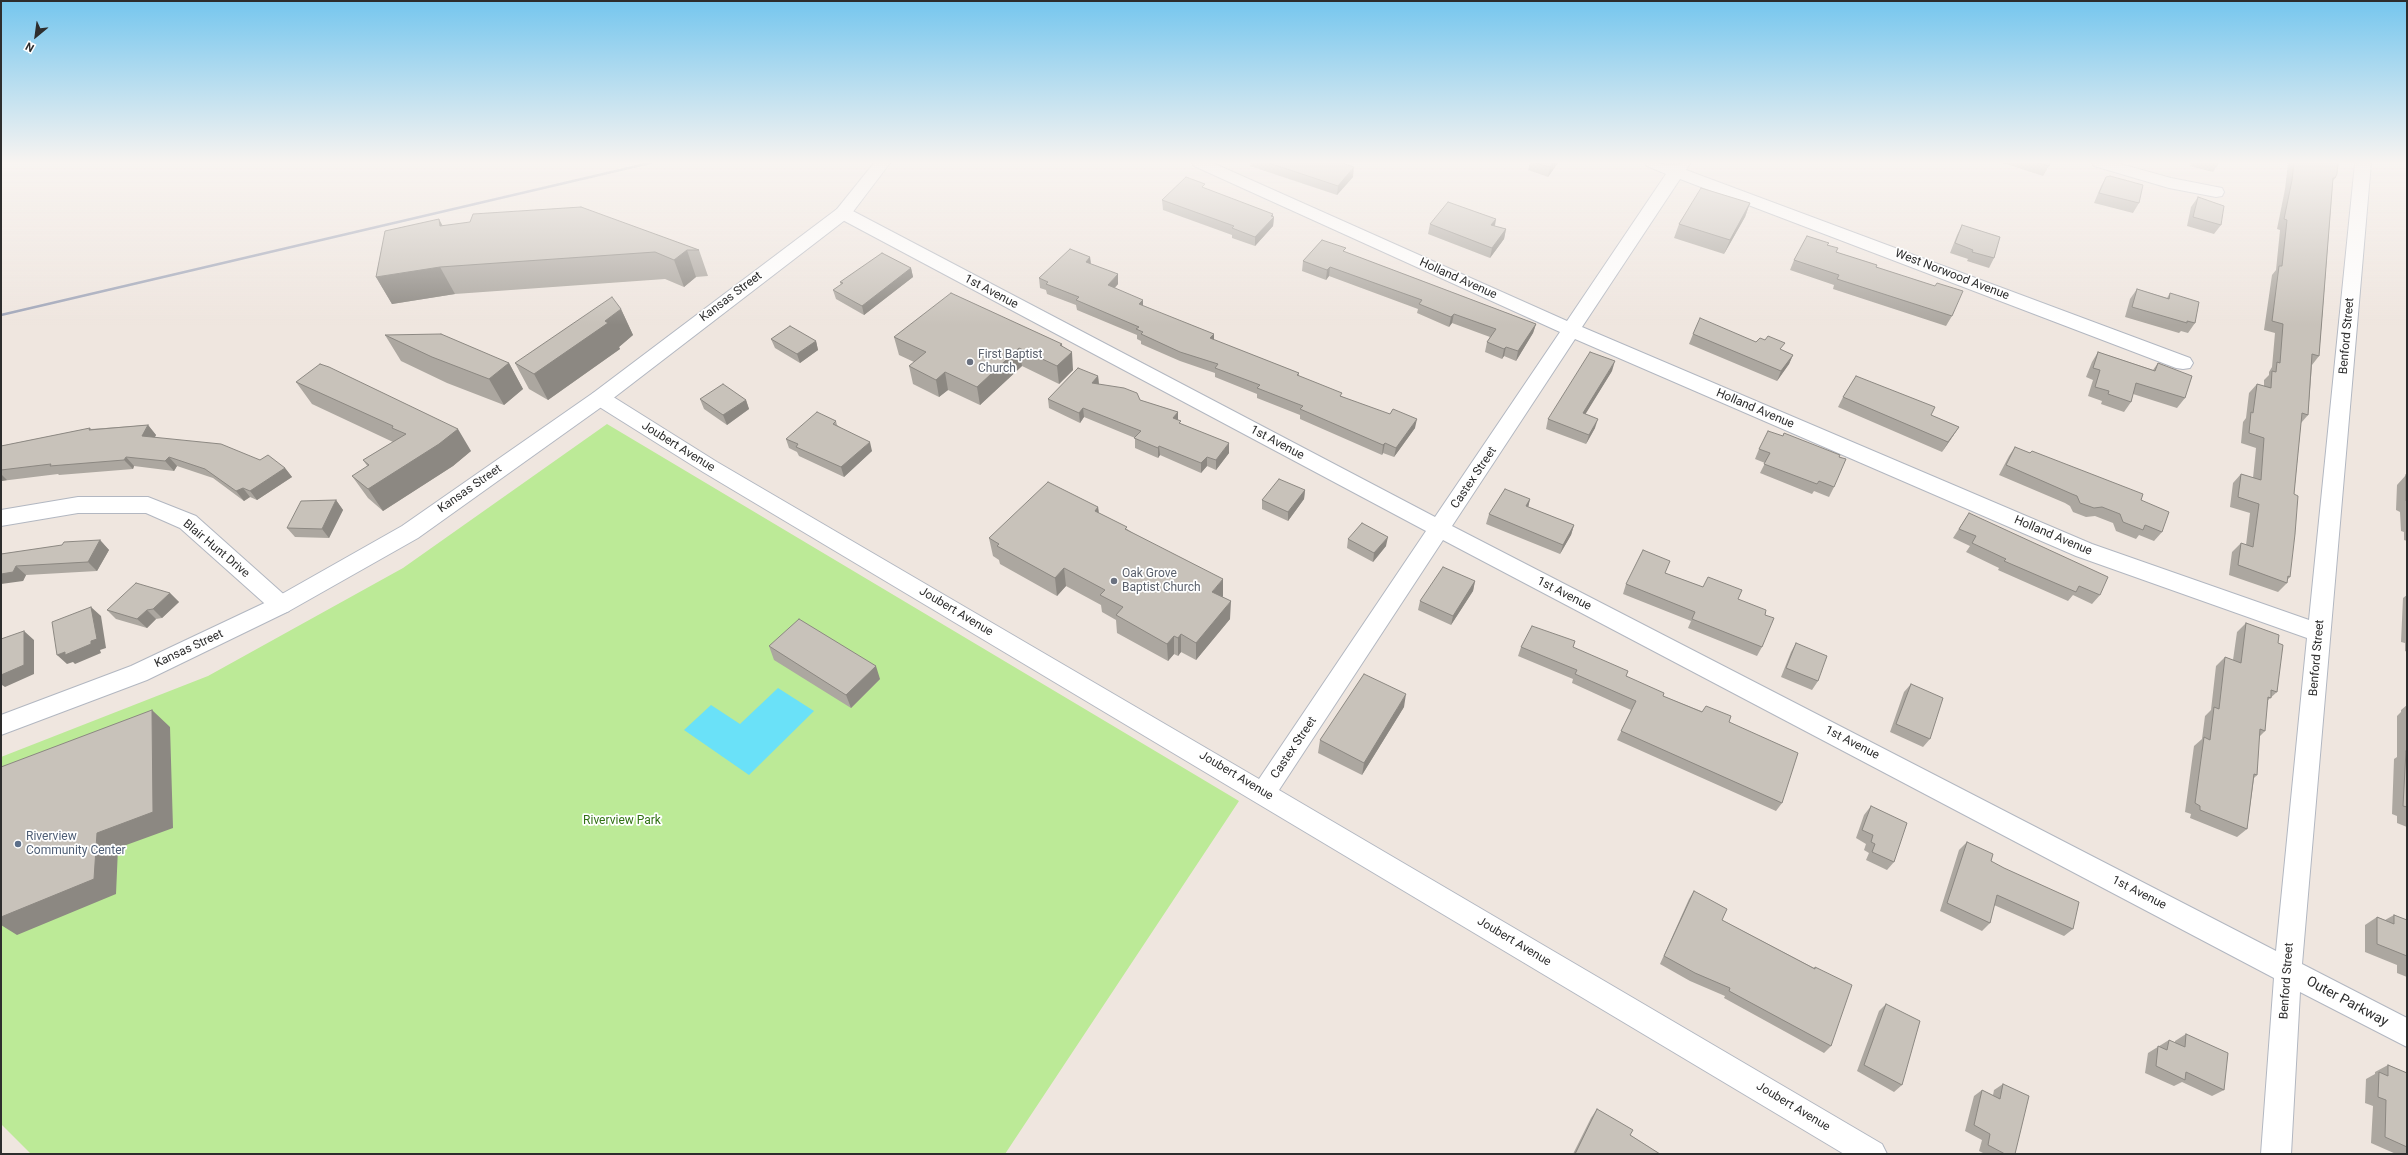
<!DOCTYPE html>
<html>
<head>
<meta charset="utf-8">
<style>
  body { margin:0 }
  #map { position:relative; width:2408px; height:1155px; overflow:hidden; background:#efe6df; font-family:Roboto,sans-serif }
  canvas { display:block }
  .frame { position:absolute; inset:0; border:2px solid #2d2d2d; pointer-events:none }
  .north { position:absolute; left:16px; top:16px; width:40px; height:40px; -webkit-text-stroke:3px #fff; paint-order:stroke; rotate:209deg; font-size:11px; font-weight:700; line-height:16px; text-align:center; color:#2d2d2d }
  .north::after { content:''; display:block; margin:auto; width:14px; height:18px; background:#2d2d2d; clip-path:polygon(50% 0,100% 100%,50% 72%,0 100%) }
</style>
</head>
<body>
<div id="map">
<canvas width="2408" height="1155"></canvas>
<div class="frame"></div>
<div class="north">N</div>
</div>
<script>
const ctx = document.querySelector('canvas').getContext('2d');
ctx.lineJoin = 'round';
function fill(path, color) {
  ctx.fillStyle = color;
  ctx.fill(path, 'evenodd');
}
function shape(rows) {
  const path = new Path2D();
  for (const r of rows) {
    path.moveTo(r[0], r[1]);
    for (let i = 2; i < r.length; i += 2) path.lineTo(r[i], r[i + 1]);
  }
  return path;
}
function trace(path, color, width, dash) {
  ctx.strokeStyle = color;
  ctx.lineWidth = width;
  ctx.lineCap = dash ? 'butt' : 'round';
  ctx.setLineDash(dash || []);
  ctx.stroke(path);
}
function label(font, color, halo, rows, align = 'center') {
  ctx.font = font + ' Roboto,sans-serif';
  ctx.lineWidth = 3.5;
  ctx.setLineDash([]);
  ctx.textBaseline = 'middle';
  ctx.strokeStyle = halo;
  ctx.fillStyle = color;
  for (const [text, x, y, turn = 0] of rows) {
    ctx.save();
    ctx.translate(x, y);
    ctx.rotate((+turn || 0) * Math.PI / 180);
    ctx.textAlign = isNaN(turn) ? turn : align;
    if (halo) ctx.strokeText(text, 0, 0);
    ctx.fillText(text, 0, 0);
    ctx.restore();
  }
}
fill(shape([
  [607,424,1239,801,1005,1154,31,1154,1,1124,1,757,208,676,403,568]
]), '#bcea97');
fill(shape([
  [778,688,814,711,749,775,684,730,711,705,740,724]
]), '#6ae1f8');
const street = shape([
  [1192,163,1213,163,1567,321,1666,174,1647,166,1645,163,1673,165,1690,163,1686,170,2190,358,2193,363,2190,368,2183,369,2176,368,1680,179,1582,327,2092,544,2309,620,2355,163,2371,163,2302,964,2407,1018,2407,1047,2300,992,2291,1154,2261,1154,2274,978,1443,540,1279,790,1882,1144,1887,1154,1844,1154,703,472,593,403,590,398,593,393,600,391,607,393,717,462,1259,779,1426,531,837,217,834,213,837,209,843,208,849,209,1435,517,1560,332,1194,166,1192,163],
  [1575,339,2076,556,2307,638,2276,951,1452,526,1575,339],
  [2092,163,2117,163,2171,178,2222,188,2224,192,2222,196,2216,197,2169,188,2094,166,2092,163],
  [78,497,148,497,196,516,289,599,292,605,289,611,281,614,273,611,180,528,146,513,78,513,1,526,1,510,78,497]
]);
const secondary = shape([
  [874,163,890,163,849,217,607,403,418,538,289,611,147,680,1,735,1,715,131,666,273,599,402,526,593,393,837,209,874,163]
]);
trace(street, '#b2b7c1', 2);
trace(secondary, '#b2b7c1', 2);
fill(street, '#fff');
fill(secondary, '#fff');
trace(shape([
  [1,315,650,163]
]), '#a0a6b9', 2.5);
fill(shape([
  [1251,163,1342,163,1353,177,1337,195,1250,166],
  [1530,163,1558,163,1548,177,1528,170],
  [2003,163,2050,163,2049,166,2043,176],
  [2191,163,2219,163,2213,172,2190,166],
  [2288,163,2338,163,2335,178,2333,181,2319,356,2312,365,2308,415,2301,423,2294,494,2290,577,2287,580,2287,583,2278,592,2229,575,2232,552,2241,543,2246,545,2250,513,2230,507,2233,483,2241,474,2253,478,2256,448,2241,443,2243,422,2246,418,2249,393,2257,384,2264,386,2264,380,2269,375,2269,372,2272,367,2275,333,2264,330,2272,275,2276,270,2280,230,2277,229,2285,189],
  [2106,177,2139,203,2133,213,2094,203,2101,186],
  [1205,188,1274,217,1273,226,1255,246,1232,238,1232,235,1163,210,1162,200],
  [2198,197,2221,225,2214,234,2187,226,2191,207],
  [1750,203,1745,217,1724,254,1674,238,1679,224],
  [439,219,442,226,699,250,708,276,696,277,684,287,665,279,455,294,392,304,376,277],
  [1496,219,1495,226,1506,229,1504,239,1490,258,1428,234,1430,224],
  [1962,225,1994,258,1989,268,1967,261,1968,259,1950,253,1957,235],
  [1828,245,1836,252,1876,267,1952,316,1946,326,1833,289,1834,285,1790,270,1794,260],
  [1345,252,1536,324,1533,333,1516,361,1504,356,1502,359,1485,352,1487,342,1490,337,1452,323,1449,327,1417,313,1418,309,1329,276,1326,280,1302,271,1303,261],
  [1090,257,1091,264,1118,284,1115,288,1143,306,1214,340,1299,373,1299,376,1341,396,1415,428,1394,457,1383,453,1382,455,1300,419,1300,415,1257,398,1257,394,1215,377,1215,373,1180,361,1141,344,1141,341,1137,339,1137,335,1077,310,1076,305,1047,294,1046,290,1040,288,1039,278],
  [911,268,913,277,864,315,836,299,833,290,841,285,840,282],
  [2137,289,2167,298,2170,293,2195,323,2188,333,2181,331,2179,333,2125,317,2130,299],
  [621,309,633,335,619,347,620,349,548,400,529,389,515,363],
  [1693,334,1756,342,1782,350,1793,355,1789,364,1777,381,1689,344],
  [385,335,509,363,523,389,504,405,447,383,401,361],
  [894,337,1062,347,1073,370,1059,384,1022,366,980,405,948,390,939,397,913,384,909,366,914,362,899,355],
  [771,339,816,341,818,350,800,363,775,348],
  [2098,352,2153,370,2158,363,2185,398,2177,408,2133,394,2131,402,2124,412,2101,404,2102,401,2088,396,2093,380,2086,377,2092,362],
  [1612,371,1585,414,1595,428,1586,444,1546,429,1548,419],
  [1098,376,1099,384,1140,400,1178,412,1178,420,1181,424,1229,453,1216,470,1207,466,1201,473,1160,455,1158,458,1135,448,1135,438,1084,417,1080,423,1049,408,1048,399],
  [296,382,471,451,453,466,383,511,368,498,352,476,368,467,363,460,393,442,312,404],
  [1843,397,1931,415,1959,427,1942,452,1838,407],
  [700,399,746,400,749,409,727,425,704,409],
  [836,421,837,425,872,451,844,477,799,456,797,452,789,448,786,439],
  [148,425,156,435,155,437,260,460,285,468,292,477,257,500,250,497,244,501,213,478,177,466,174,471,134,466,133,469,59,475,58,474,1,481,1,446,90,428,91,429],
  [2015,447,2030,453,2032,451,2141,500,2162,532,2154,541,2139,535,2136,539,2116,531,2113,523,2095,516,2086,517,2073,512,2070,506,2065,503,1999,475,2009,456],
  [1759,449,1839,457,1834,487,1829,497,1814,491,1812,494,1760,473,1765,463,1755,459],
  [2406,475,2407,476,2407,541,2404,540,2404,532,2401,531,2400,512,2396,510,2397,485],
  [1305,490,1304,499,1288,521,1262,509,1262,500],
  [1530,499,1528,507,1574,525,1571,535,1560,554,1486,524,1489,514],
  [336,500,343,510,329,538,295,537,287,528],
  [1098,507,1099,513,1127,529,1223,597,1230,619,1196,660,1181,652,1178,656,1174,654,1168,661,1117,633,1116,620,1102,612,1101,605,1066,586,1057,596,1000,564,999,560,993,556,989,538],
  [1969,513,2100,595,2092,604,2073,595,2068,601,1998,570,1999,568,1966,552,1970,546,1953,538],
  [1348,539,1386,546,1373,562,1347,548],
  [100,540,109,550,97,571,26,575,23,581,1,554],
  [1665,573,1703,587,1738,599,1765,615,1762,647,1757,656,1688,628,1691,621,1623,594,1626,584],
  [1475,581,1473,591,1451,625,1418,610,1420,601],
  [170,593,179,602,162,618,156,619,147,628,116,619,107,610],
  [2407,595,2407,652,2405,651,2405,643,2401,642,2403,598],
  [2246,623,2278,643,2277,692,2267,701,2265,731,2259,737,2257,775,2254,778,2247,829,2237,837,2190,818,2191,814,2185,812,2194,746,2202,739,2205,716,2211,710,2216,666,2225,657,2233,660,2237,632],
  [1796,643,1818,681,1812,690,1781,677,1791,652],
  [769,646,880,679,851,708,774,660],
  [1521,647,1573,647,1626,676,1663,696,1729,722,1782,803,1776,811,1617,740,1631,710,1572,683,1573,679,1518,656],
  [1911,684,1930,739,1923,747,1890,732,1904,692],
  [2407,705,2407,827,2397,823,2397,816,2392,814,2394,759,2397,757,2397,716,2401,712,2401,710],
  [1404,707,1362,775,1318,753,1320,740],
  [1871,806,1894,862,1887,870,1866,860,1869,853,1864,850,1866,844,1856,838,1864,815],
  [1967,842,1991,861,2073,929,2064,936,1994,905,1990,923,1982,931,1940,911,1959,850],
  [1694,891,1722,920,1814,968,1815,967,1831,1046,1824,1053,1724,998,1725,996,1690,981,1660,964,1689,899],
  [2394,915,2407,920,2407,977,2397,973,2397,965,2365,952,2365,925,2377,917,2385,920],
  [1886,1004,1902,1085,1894,1092,1857,1071,1879,1011],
  [2186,1034,2224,1090,2212,1096,2182,1082,2174,1086,2145,1073,2148,1053,2169,1040,2175,1043,2175,1041],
  [2388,1065,2407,1073,2407,1154,2396,1154,2371,1143,2373,1106,2365,1103,2366,1079,2375,1074,2375,1072],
  [2003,1084,2015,1154,1985,1154,1979,1151,1982,1140,1965,1131,1974,1096,1982,1090,1993,1095,1994,1090],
  [1597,1109,1630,1135,1660,1154,1573,1154,1591,1118]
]), '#aca7a0');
fill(shape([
  [1553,163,1558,163,1548,177,1550,167],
  [1354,167,1353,177,1337,195,1338,186],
  [1750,203,1745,217,1724,254,1730,240],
  [1273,214,1273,217,1274,217,1273,226,1255,246,1255,237],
  [439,219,453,245,440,226],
  [1496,219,1494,228,1491,225],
  [1506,229,1504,239,1490,258,1492,248],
  [687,250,696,277,684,287,674,260],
  [1090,257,1091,267,1086,262],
  [440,267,455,294,392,304,376,277],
  [1330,267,1329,276,1326,280,1327,270],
  [911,268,913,277,864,315,862,306],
  [1118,274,1118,284,1108,294,1108,285],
  [1143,300,1143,309,1139,304],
  [621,309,633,335,619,347,620,349,548,400,534,374,605,321],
  [1454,314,1452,323,1449,327,1451,317],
  [1536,324,1533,333,1516,361,1518,351],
  [1214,334,1214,344,1210,338],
  [816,341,818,350,800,363,797,354],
  [1062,344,1063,360,1072,352,1073,370,1059,384,1057,366,1060,345],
  [1506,347,1504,356,1502,359,1504,349],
  [1019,348,1022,366,980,405,977,387],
  [1793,355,1789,364,1777,381,1781,371],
  [1615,361,1612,371,1580,423,1583,413],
  [509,363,523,389,504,405,489,379],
  [945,372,948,390,939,397,936,380],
  [1098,376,1099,386,1092,383],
  [746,400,749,409,727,425,723,415],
  [1083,408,1084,417,1080,423,1079,413],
  [1178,412,1178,422,1173,418],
  [1417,419,1415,428,1394,457,1396,448],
  [1598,419,1595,428,1586,444,1589,435],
  [148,425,156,435,150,445,142,436],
  [1959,427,1953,436,1942,452,1948,442],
  [458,429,471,451,453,466,383,511,368,489],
  [870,442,872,451,844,477,841,467],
  [1229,443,1229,453,1216,470,1216,460],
  [1385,443,1383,453,1382,455,1383,445],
  [1159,446,1160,455,1158,458,1158,448],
  [126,457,134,466,133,469,124,460],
  [169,457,177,466,174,471,165,461],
  [1207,457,1207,466,1201,473,1201,463],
  [285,468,292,477,257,500,250,491],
  [1,474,7,480,1,481],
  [243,488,250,497,244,501,236,491],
  [1305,490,1304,499,1288,521,1288,512],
  [1530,499,1528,508,1526,506],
  [336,500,343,510,329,538,322,529],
  [1098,507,1100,525,1095,511],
  [1574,525,1571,535,1560,554,1563,545],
  [1388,537,1386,546,1373,562,1374,553],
  [100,540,109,550,97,571,88,562],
  [16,566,26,575,23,581,1,584,1,574],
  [1064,568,1066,586,1057,596,1055,578],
  [1223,579,1223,597,1212,592],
  [1475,581,1473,591,1451,625,1453,616],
  [170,593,179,602,162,618,153,609],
  [1231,601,1230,619,1196,660,1196,643],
  [91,607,101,616,106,648,100,650,101,653,75,664,73,662,67,664,57,655,91,641],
  [147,610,156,619,147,628,137,619],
  [24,631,34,640,34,674,5,687,2,685,1,685,1,675],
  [1181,634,1181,652,1178,656,1178,638],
  [1174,636,1174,654,1168,661,1167,644],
  [876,666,880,679,851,708,846,695],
  [1406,694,1404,707,1362,775,1364,763],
  [152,710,170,727,173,828,118,848,116,894,17,935,1,925,1,917,97,833]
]), '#8c8882');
const building = shape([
  [1269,163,1342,163,1354,167,1338,186,1269,163],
  [1536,163,1553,163,1550,167,1536,163],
  [2038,163,2050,163,2049,166,2038,163],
  [2294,163,2338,163,2337,174,2335,178,2333,178,2319,356,2312,354,2308,415,2302,413,2294,494,2298,496,2295,534,2290,577,2288,576,2287,583,2238,565,2241,543,2253,547,2259,504,2238,497,2241,474,2261,480,2264,438,2249,433,2251,412,2253,413,2257,384,2271,388,2272,371,2276,372,2277,362,2280,363,2283,324,2272,321,2279,266,2282,266,2287,220,2284,219,2292,180,2294,163],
  [2110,176,2143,185,2139,203,2099,193,2106,177,2110,176],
  [1186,177,1205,184,1202,187,1273,214,1271,216,1274,217,1255,237,1232,228,1234,226,1162,200,1186,177],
  [1701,188,1750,203,1730,240,1679,224,1701,188],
  [2198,197,2224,206,2221,225,2193,217,2198,197],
  [1448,202,1496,219,1491,225,1506,229,1492,248,1430,224,1448,202],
  [581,207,699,250,687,250,674,260,655,252,440,267,376,277,385,231,439,219,440,226,470,222,473,214,581,207],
  [1962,225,2000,237,1994,258,1972,252,1973,250,1955,243,1962,225],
  [1807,236,1829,243,1827,245,1838,248,1836,252,1877,265,1876,267,1935,286,1937,283,1963,291,1952,316,1837,279,1839,275,1794,260,1807,236],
  [1322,240,1346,248,1343,251,1536,324,1518,351,1506,347,1504,349,1487,342,1496,329,1454,314,1451,317,1419,304,1422,300,1330,267,1327,270,1303,261,1322,240],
  [1070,249,1090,257,1086,262,1118,274,1108,285,1143,300,1139,304,1214,334,1210,338,1299,373,1297,375,1342,393,1340,396,1390,414,1393,409,1417,419,1396,448,1385,443,1383,445,1300,409,1303,406,1257,388,1260,385,1215,368,1218,364,1180,352,1141,334,1143,332,1136,329,1139,327,1076,300,1079,297,1046,284,1048,282,1039,278,1070,249],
  [882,253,911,268,862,306,833,290,843,283,840,282,882,253],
  [2137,289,2169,299,2170,293,2199,302,2195,323,2187,321,2187,323,2132,307,2137,289],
  [951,293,1062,344,1060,345,1072,352,1057,366,1019,348,977,387,945,372,936,380,909,366,926,352,894,337,951,293],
  [612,297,621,309,605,321,608,323,534,374,515,363,612,297],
  [1700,318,1756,342,1760,338,1765,340,1768,336,1785,343,1780,349,1793,355,1781,371,1693,334,1700,318],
  [790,326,816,341,797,354,771,339,790,326],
  [441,334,509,363,489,379,432,357,385,335,441,334],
  [1590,352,1615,361,1583,413,1598,419,1589,435,1548,419,1590,352],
  [2098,352,2155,371,2158,363,2192,376,2185,398,2136,383,2131,402,2108,394,2109,391,2095,387,2100,370,2093,368,2098,352],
  [320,364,329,367,458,429,439,444,368,489,352,476,369,465,363,460,406,434,392,428,393,426,296,382,320,364],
  [1078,368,1098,376,1092,383,1124,388,1137,393,1140,400,1178,412,1173,418,1181,421,1179,423,1229,443,1216,460,1207,457,1201,463,1159,446,1158,448,1134,438,1141,431,1083,408,1079,413,1048,399,1078,368],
  [1856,376,1935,407,1931,415,1959,427,1948,442,1843,397,1856,376],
  [723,384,746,400,723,415,700,399,723,384],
  [817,412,836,421,833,424,870,442,841,467,796,447,798,444,786,439,817,412],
  [148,425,142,436,221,444,260,460,268,455,285,468,250,491,243,488,236,491,205,469,169,457,165,461,126,457,124,460,50,466,51,464,1,470,1,446,90,428,89,430,148,425],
  [1768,431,1783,436,1784,433,1840,455,1839,457,1846,459,1834,487,1819,481,1817,484,1764,464,1770,453,1759,449,1768,431],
  [2015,447,2030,453,2032,451,2143,494,2141,500,2169,512,2162,532,2145,525,2143,530,2123,522,2120,514,2102,507,2094,508,2080,503,2077,496,2072,494,2006,465,2015,447],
  [2406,475,2407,476,2407,501,2406,501,2406,475],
  [1279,479,1305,490,1288,512,1262,500,1279,479],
  [1048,482,1098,507,1095,511,1127,527,1125,529,1223,579,1212,592,1231,601,1196,643,1181,634,1178,638,1174,636,1167,644,1116,615,1123,607,1100,595,1105,590,1064,568,1055,578,997,546,999,544,989,538,1048,482],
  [1505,489,1530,499,1526,506,1574,525,1563,545,1489,514,1505,489],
  [336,500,322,529,287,528,301,501,336,500],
  [1969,513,2108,577,2100,595,2079,586,2076,592,2004,561,2006,559,1972,543,1976,536,1959,529,1969,513],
  [1362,523,1388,537,1374,553,1348,539,1362,523],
  [100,540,88,562,16,566,13,572,1,574,1,554,62,545,64,542,100,540],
  [1643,550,1670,561,1665,573,1703,587,1708,577,1742,590,1738,599,1766,610,1765,615,1774,618,1762,647,1692,619,1695,612,1626,584,1643,550],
  [1443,567,1475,581,1453,616,1420,601,1443,567],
  [136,583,170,593,153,609,147,610,137,619,107,610,136,583],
  [91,607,97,639,91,641,91,644,65,655,65,652,57,655,52,622,91,607],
  [799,619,876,666,846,695,769,646,799,619],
  [2246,623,2279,635,2278,643,2283,645,2277,692,2271,690,2271,698,2268,697,2265,731,2260,729,2257,775,2254,774,2247,829,2200,810,2200,806,2195,803,2204,737,2210,740,2214,707,2219,709,2225,657,2241,663,2246,623],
  [1532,626,1575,641,1573,647,1628,671,1626,676,1664,693,1663,696,1702,712,1706,706,1731,716,1729,722,1798,753,1782,803,1621,731,1636,701,1575,674,1577,670,1521,647,1532,626],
  [24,631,24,665,1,675,1,639,24,631],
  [1796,643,1827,656,1818,681,1786,668,1796,643],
  [1364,674,1406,694,1364,763,1320,740,1364,674],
  [1911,684,1943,698,1930,739,1896,724,1911,684],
  [152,710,153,812,97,833,94,879,1,917,1,767,152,710],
  [2406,751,2407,751,2407,807,2403,806,2406,751],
  [1871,806,1907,823,1894,862,1872,852,1875,844,1871,842,1873,835,1862,830,1871,806],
  [1967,842,1993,854,1991,861,2004,868,2079,902,2073,929,1997,895,1990,923,1947,903,1967,842],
  [1694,891,1727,909,1722,920,1815,969,1815,967,1852,985,1831,1046,1729,991,1730,988,1695,973,1664,956,1694,891],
  [2394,915,2407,920,2407,956,2377,944,2377,917,2394,924,2394,915],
  [1886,1004,1920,1021,1902,1085,1864,1065,1886,1004],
  [2186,1034,2228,1053,2224,1090,2186,1072,2185,1080,2156,1066,2158,1046,2167,1050,2169,1040,2185,1047,2186,1034],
  [2388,1065,2407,1073,2407,1147,2385,1137,2386,1100,2378,1097,2379,1072,2388,1076,2388,1065],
  [2003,1084,2029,1096,2015,1154,2005,1154,1988,1145,1990,1134,1974,1125,1982,1090,2000,1099,2003,1084],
  [1597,1109,1633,1130,1630,1135,1660,1154,1575,1154,1597,1109]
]);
fill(building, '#c8c2ba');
trace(building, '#8c8882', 1);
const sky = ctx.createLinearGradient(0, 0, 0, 325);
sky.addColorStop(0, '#75c6ee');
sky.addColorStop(0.5, '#f8f4f1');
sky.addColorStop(1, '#f8f4f100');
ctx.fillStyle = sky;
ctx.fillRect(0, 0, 2408, 325);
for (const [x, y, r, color] of [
  [970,362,4,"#6b7280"],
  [1114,581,4,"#6b7280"],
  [18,844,4,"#5c6f8a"]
]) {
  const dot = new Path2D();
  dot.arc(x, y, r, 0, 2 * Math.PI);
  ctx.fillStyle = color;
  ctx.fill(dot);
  trace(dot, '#fff', 1.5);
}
label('12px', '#2d2d2d', '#fff', [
  ["West Norwood Avenue",1952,275,21],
  ["Holland Avenue",1458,279,24],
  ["1st Avenue",991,292,28],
  ["Kansas Street",731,297,-37],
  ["Benford Street",2347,336,-85],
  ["Holland Avenue",1755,409,23],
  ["1st Avenue",1277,443,28],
  ["Joubert Avenue",678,447,32],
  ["Castex Street",1474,478,-56],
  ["Kansas Street",470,489,-35],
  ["Holland Avenue",2053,536,23],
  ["Blair Hunt Drive",216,549,40],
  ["1st Avenue",1564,594,27],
  ["Joubert Avenue",956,612,31],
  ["Kansas Street",189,649,-25],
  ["Benford Street",2317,658,-85],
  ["1st Avenue",1852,743,27],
  ["Castex Street",1294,748,-56],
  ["Joubert Avenue",1236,776,31],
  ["1st Avenue",2139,893,27],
  ["Joubert Avenue",1514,942,31],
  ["Benford Street",2287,981,-86],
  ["Joubert Avenue",1793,1107,31]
]);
label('12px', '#5b616d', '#fff', [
  ["First Baptist",978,355],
  ["Church",978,369],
  ["Oak Grove",1122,574],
  ["Baptist Church",1122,588]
], 'left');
label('12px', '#327215', '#fff', [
  ["Riverview Park",622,821]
]);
label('12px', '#4e5e75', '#fff', [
  ["Riverview",26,837],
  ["Community Center",26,851]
], 'left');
label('14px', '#2d2d2d', '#fff', [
  ["Outer Parkway",2347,1002,28]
]);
</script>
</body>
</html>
